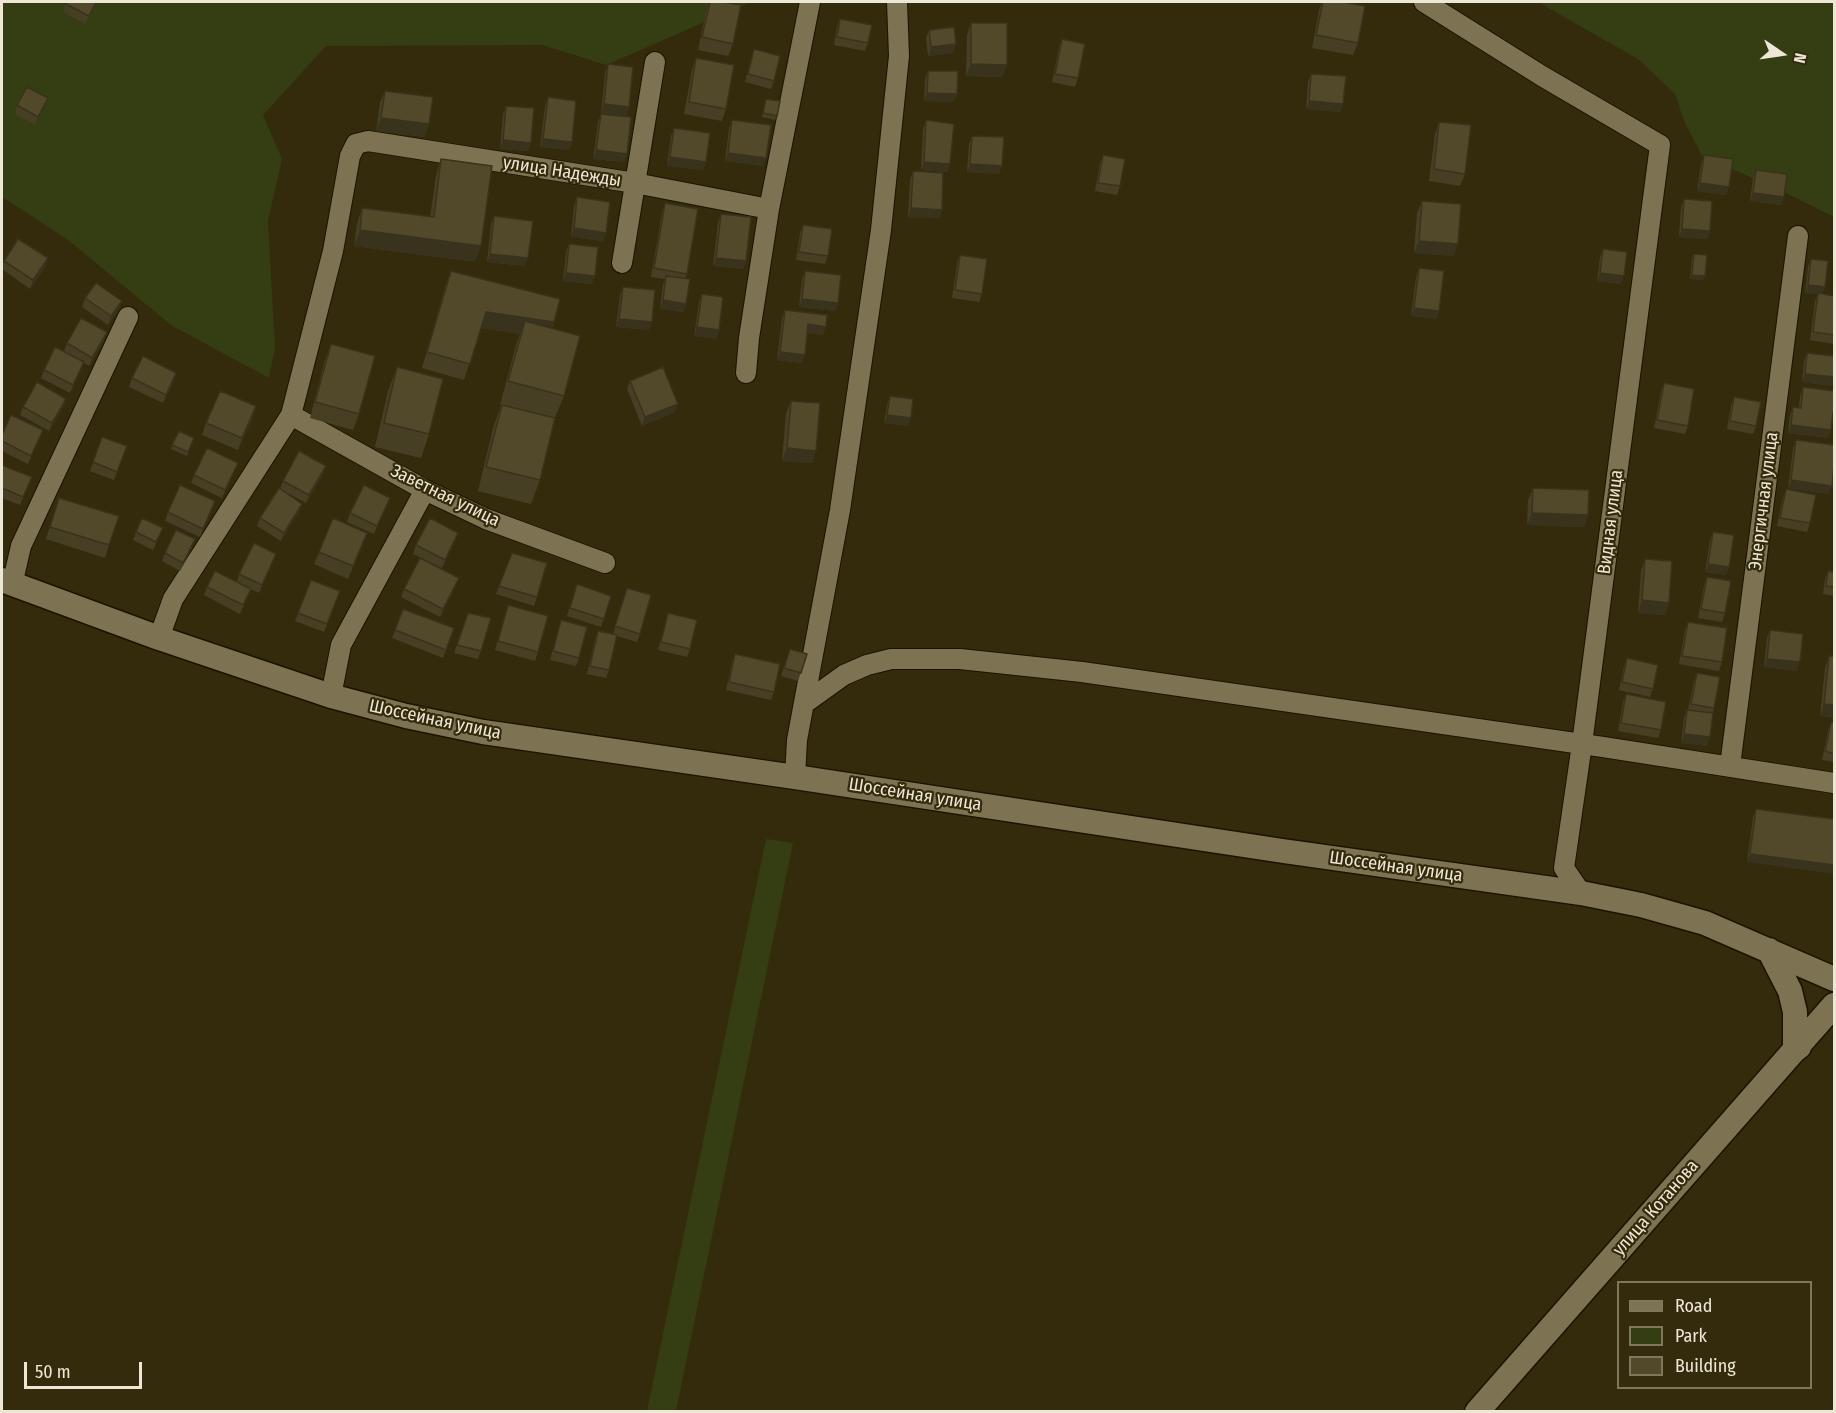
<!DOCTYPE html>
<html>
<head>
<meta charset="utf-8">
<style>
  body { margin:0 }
  #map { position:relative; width:1836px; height:1413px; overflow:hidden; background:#342b0c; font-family:"Fira Sans Condensed",sans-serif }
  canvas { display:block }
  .frame { position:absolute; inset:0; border:3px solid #ede7d6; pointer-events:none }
  .legend { position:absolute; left:1617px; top:1281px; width:195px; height:108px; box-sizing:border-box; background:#342b0c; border:2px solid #7e765d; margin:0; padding:8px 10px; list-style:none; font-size:18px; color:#ede7d6 }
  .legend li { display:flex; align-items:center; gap:12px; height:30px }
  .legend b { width:30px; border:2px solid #7e765d }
  .north { position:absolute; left:1752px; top:24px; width:60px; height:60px; -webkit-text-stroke:4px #342b0c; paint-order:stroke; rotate:103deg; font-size:16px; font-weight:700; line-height:24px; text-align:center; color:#ede7d6 }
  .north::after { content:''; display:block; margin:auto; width:21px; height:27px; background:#ede7d6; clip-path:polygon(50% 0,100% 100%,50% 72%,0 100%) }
  .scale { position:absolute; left:24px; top:1362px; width:118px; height:27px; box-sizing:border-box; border:3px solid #ede7d6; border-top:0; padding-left:8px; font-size:18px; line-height:21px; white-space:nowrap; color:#ede7d6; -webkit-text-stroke:4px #342b0c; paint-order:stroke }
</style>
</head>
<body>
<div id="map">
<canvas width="1836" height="1413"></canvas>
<div class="frame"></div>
<ul class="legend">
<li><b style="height:8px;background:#7d7353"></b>Road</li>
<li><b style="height:16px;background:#343e12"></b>Park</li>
<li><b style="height:16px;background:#52492a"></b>Building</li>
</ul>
<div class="north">N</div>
<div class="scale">50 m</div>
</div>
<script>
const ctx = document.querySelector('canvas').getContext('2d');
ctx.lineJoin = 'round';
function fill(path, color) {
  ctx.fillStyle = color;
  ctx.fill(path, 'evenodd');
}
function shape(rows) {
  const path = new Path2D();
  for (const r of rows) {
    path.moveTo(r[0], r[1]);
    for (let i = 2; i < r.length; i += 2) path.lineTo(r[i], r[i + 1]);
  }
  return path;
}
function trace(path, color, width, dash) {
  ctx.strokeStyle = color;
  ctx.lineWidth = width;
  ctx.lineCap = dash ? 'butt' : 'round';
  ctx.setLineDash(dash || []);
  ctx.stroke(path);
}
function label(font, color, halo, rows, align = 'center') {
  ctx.font = font + ' "Fira Sans Condensed",sans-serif';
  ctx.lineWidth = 4.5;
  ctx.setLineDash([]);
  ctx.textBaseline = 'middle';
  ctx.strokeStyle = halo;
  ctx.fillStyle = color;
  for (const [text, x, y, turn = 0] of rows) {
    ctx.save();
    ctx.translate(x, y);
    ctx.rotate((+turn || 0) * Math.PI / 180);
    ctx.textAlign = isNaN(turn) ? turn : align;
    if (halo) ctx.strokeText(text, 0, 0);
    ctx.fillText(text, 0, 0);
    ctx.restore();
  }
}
fill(shape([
  [2,2,751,2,606,65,543,45,326,46,263,115,282,159,268,221,275,348,269,378,171,325,67,239,2,197],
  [1538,2,1834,2,1834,217,1776,188,1702,156,1685,123,1675,94,1638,59],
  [766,839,793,843,676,1411,647,1411]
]), '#343e12');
const minor = shape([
  [1424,2,1542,76,1660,145,1582,744,1564,868,1581,893],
  [622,263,655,62],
  [746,373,749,338,769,209,810,2],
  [291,415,425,490,486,519,605,563],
  [12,585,21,546,128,317],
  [159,638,173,599,291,415,333,251,350,156,356,144,368,141,635,183,769,209],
  [331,696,341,645,425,490],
  [805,703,844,675,867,665,891,659,960,659,1082,672,1603,747,1834,783],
  [1730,766,1798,236],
  [795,777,797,740,840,510,881,230,899,56,897,2]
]);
const tertiary = shape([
  [2,580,159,638,331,696,406,716,483,732,795,777,1283,851,1581,893,1641,905,1705,923,1834,979],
  [1769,950,1790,991,1795,1012,1795,1050,1799,1047],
  [1477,1412,1834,1005]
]);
trace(minor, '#1a1300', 22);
trace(tertiary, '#1a1300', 27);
trace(minor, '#7d7353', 20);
trace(tertiary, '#7d7353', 24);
fill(shape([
  [710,2,733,44,728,56,698,50,706,11],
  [1322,2,1343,2,1358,43,1353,55,1312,48,1319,10],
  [66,4,94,8,86,24,63,12],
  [840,19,868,43,865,51,834,45,837,27],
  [971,23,1002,77,966,76,967,35],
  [929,30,956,44,953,53,928,56,926,38],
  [1062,39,1078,78,1075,87,1052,82,1059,47],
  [754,49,774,81,771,89,745,82],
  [696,58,726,109,722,121,684,114,692,70],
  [608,64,629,107,626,116,601,113,605,73],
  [928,71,954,102,924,101,925,79],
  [1311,74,1343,104,1340,112,1306,109,1308,82],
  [385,91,425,137,376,131,380,103],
  [548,97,572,142,569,150,540,147,545,106],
  [48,98,45,106,35,125,15,114,17,105],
  [766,99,777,116,775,120,762,117],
  [506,106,531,143,528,151,500,149,503,114],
  [601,114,627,154,624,162,593,159,598,122],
  [732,120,763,166,725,161,729,128],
  [926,120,950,164,947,172,921,170,923,129],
  [1439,122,1465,174,1460,186,1429,181,1435,134],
  [674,128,706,162,703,170,667,166,671,136],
  [972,136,999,174,967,172,969,144],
  [1103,155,1120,186,1117,195,1095,191,1100,163],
  [1704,155,1729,187,1726,195,1697,191,1701,164],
  [441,159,475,262,354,246,357,224,362,208,430,217,436,176],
  [1756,170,1784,197,1781,205,1750,201,1753,178],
  [913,171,942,210,939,218,908,217,910,180],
  [577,197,603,241,571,237,574,206],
  [1684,199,1710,231,1707,239,1679,237,1681,207],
  [1422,201,1454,256,1414,253,1417,213],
  [665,203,687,274,685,279,686,304,683,312,660,309,663,284,665,279,651,277,662,212],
  [721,214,746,261,743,269,713,266,718,222],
  [494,216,525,266,487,262,491,224],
  [803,225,828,256,825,264,796,260,800,233],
  [569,244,595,276,592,284,563,281,566,252],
  [1603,249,1621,284,1597,281,1600,257],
  [1694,254,1705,276,1703,280,1690,279,1692,258],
  [960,255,982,294,979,302,952,298,957,263],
  [48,258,45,267,30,289,2,269,4,261],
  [1811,259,1822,293,1834,296,1834,344,1810,340,1815,301,1818,294,1805,293,1808,267],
  [1419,268,1439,311,1436,319,1411,316,1416,277],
  [451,271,554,322,552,328,564,396,554,420,540,480,531,504,478,491,493,428,501,405,500,405,516,345,520,334,481,328,464,380,422,368,445,287],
  [805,271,838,303,835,311,799,307,802,279],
  [623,287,649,330,616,327,620,295],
  [702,294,719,330,716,339,694,336,699,302],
  [85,298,119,309,108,325,82,307],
  [785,310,823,335,807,333,802,363,777,360,782,318],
  [104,340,89,366,84,363,70,393,41,378,44,370,64,351,67,343],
  [331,344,359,414,353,430,310,418,325,360],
  [1807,353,1832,386,1802,382,1804,361],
  [397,367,429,434,421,458,375,447,388,391],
  [132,378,174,381,163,403,129,387],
  [630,381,675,412,642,426,627,389],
  [1664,383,1688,426,1685,434,1654,428,1661,391],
  [1803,387,1832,421,1828,438,1788,433,1790,415,1793,407,1799,408,1800,396],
  [890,396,911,418,908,426,884,423,887,405],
  [1734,397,1756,426,1753,434,1727,429,1731,405],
  [66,399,63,407,49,431,20,415,23,407],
  [791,401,816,451,812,463,782,461,786,413],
  [252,419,238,450,202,435,206,423],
  [43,430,28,464,2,451,2,435],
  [102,437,127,446,114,480,90,471],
  [1796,440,1829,494,1788,488,1793,448],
  [193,442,187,456,171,449,172,445],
  [238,463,222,498,191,483,194,475],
  [2,465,32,477,20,505,2,498],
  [326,466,323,474,306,503,280,489,283,481],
  [1533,488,1584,527,1527,525,1528,500],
  [1786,489,1810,523,1807,532,1777,526,1783,497],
  [59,498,109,545,105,558,46,539],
  [215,501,200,537,165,521,168,512],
  [302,504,299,512,281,541,257,526,260,518],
  [387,506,374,534,347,522,350,513],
  [163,528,153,550,133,540,136,532],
  [1713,532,1729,567,1726,575,1705,572,1710,540],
  [458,533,455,541,442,568,413,554,416,545],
  [363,545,348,579,314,564,319,552],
  [192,548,180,571,162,561,165,553],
  [512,553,537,597,534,606,496,594],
  [276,554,259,593,246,587,251,589,240,614,204,595,207,587,237,582,239,574],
  [1645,559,1669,603,1665,615,1638,613,1641,571],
  [1828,571,1834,572,1834,596,1823,594,1825,579],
  [1707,577,1725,613,1722,622,1698,618,1704,585],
  [459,578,456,586,440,617,401,597,404,589],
  [311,580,340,591,324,632,295,621],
  [577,584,611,596,601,627,567,616],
  [627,588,640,634,637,642,617,636,609,670,606,678,587,674,595,639,598,631,613,634],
  [508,605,538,652,535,661,495,650],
  [403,609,454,628,443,658,392,638],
  [468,613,481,651,478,659,454,653],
  [668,613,690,649,687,657,658,650],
  [561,620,579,658,576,666,550,660],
  [1688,622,1722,662,1719,671,1679,664,1685,630],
  [1770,630,1797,671,1764,667,1767,638],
  [790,649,807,654,798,681,781,676],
  [735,654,774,692,771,700,726,690,732,662],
  [1829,656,1834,656,1834,718,1820,716,1825,668],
  [1627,658,1653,689,1650,697,1619,690,1624,666],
  [1697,673,1714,708,1707,746,1681,743,1684,718,1687,710,1688,710,1694,681],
  [1626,694,1661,730,1658,738,1618,731,1623,702],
  [1831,722,1834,723,1834,762,1822,760,1828,730],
  [1756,809,1834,819,1747,862,1753,817]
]), '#473f24');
fill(shape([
  [96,2,94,8,86,24,89,16],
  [956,44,953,53,928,56,931,47],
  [971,64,1007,65,1002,77,966,76],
  [927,93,957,94,954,102,924,101],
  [48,98,45,106,35,125,38,117],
  [1309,101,1343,104,1340,112,1306,109],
  [604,104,629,107,626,116,601,113],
  [381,118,429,124,425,137,376,131],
  [543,139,572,142,569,150,540,147],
  [503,140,531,143,528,151,500,149],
  [596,150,627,154,624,162,593,159],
  [728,153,766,158,763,166,725,161],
  [670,157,706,162,703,170,667,166],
  [924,162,950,164,947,172,921,170],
  [970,164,1002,166,999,174,967,172],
  [1700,183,1729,187,1726,195,1697,191],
  [1753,193,1784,197,1781,205,1750,201],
  [911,208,942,210,939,218,908,217],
  [574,228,606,233,603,241,571,237],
  [1682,229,1710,231,1707,239,1679,237],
  [360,230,481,246,475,262,354,246],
  [1419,241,1458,244,1454,256,1414,253],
  [490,254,528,258,525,266,487,262],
  [48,258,45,267,30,289,33,280],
  [716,258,746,261,743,269,713,266],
  [566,273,595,276,592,284,563,281],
  [1600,273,1624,276,1621,284,1597,281],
  [1692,275,1705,276,1703,280,1690,279],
  [1808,285,1825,287,1822,295,1805,293],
  [802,299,838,303,835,311,799,307],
  [663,300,686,304,683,312,660,309],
  [122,301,119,309,108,325,111,316],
  [1414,308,1439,311,1436,319,1411,316],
  [486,312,554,322,548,338,525,321,520,334,480,328],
  [619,319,652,322,649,330,616,327],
  [808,324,826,327,823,335,805,333],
  [697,327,719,330,716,339,694,336],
  [107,332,104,340,89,366,92,358],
  [780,352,805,355,802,363,777,360],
  [84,362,81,370,70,393,73,385],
  [176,373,174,381,163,403,166,395],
  [1805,374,1834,377,1832,386,1802,382],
  [66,399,63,407,49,431,52,423],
  [678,404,675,412,642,426,645,417],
  [256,406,252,419,238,450,242,438],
  [1833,413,1834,413,1834,422,1830,421],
  [887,415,911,418,908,426,884,423],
  [1791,425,1831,430,1828,438,1788,433],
  [43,430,40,439,28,464,31,456],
  [787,448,816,451,812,463,782,461],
  [326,466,323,474,306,503,309,495],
  [1791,480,1832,486,1829,494,1788,488],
  [390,498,387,506,374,534,377,526],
  [302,504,299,512,281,541,284,533],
  [1532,513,1588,515,1584,527,1527,525],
  [367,533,363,545,348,579,353,566],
  [458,533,455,541,442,568,445,560],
  [195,539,192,548,180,571,183,563],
  [1708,564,1729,567,1726,575,1705,572],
  [459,578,456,586,440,617,443,609],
  [1642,600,1669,603,1665,615,1638,613],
  [1767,659,1800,662,1797,671,1764,667],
  [1824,704,1834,705,1834,718,1820,716],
  [1684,734,1710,737,1707,746,1681,743],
  [1750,854,1834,865,1834,874,1747,862]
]), '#39331d');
const building = shape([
  [68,2,96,2,89,16,66,4,68,2],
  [710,2,723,2,741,5,733,44,702,37,710,2],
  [1323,2,1343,2,1365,6,1358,43,1316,35,1323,2],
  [840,19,872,25,868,43,837,37,840,19],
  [971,23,1007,23,1007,65,971,64,971,23],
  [954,27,956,44,931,47,929,30,954,27],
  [1062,39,1085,44,1078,78,1055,74,1062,39],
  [754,49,780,56,774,81,748,74,754,49],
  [696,58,734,65,726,109,689,102,696,58],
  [608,64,633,67,629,107,604,104,608,64],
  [928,71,958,71,957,94,927,93,928,71],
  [1311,74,1346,76,1343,104,1309,101,1311,74],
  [27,87,48,98,38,117,17,105,27,87],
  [385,91,433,97,429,124,381,118,385,91],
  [548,97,576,101,572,142,543,139,548,97],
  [766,99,780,101,777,116,763,113,766,99],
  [506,106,534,108,531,143,503,140,506,106],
  [601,114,631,117,627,154,596,150,601,114],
  [732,120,771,125,766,158,728,153,732,120],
  [926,120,954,124,950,164,924,162,926,120],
  [1439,122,1471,125,1465,174,1434,169,1439,122],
  [674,128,710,133,706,162,670,157,674,128],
  [972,136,1004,137,1002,166,970,164,972,136],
  [1103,155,1125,159,1120,186,1098,183,1103,155],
  [1704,155,1733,159,1729,187,1700,183,1704,155],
  [441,159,492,166,481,246,360,230,362,208,434,217,441,159],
  [1756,170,1787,174,1784,197,1753,193,1756,170],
  [913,171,943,173,942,210,911,208,913,171],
  [577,197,610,202,606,233,574,228,577,197],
  [1684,199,1712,201,1710,231,1682,229,1684,199],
  [1422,201,1461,204,1458,244,1419,241,1422,201],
  [665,203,698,209,687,274,654,268,665,203],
  [721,214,751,217,746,261,716,258,721,214],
  [494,216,533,221,528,258,490,254,494,216],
  [803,225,832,229,828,256,799,252,803,225],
  [18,239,48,258,33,280,4,261,18,239],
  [569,244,598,247,595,276,566,273,569,244],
  [1603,249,1627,252,1624,276,1600,273,1603,249],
  [1694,254,1707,255,1705,276,1692,275,1694,254],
  [960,255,987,259,982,294,955,290,960,255],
  [1811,259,1828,261,1825,287,1808,285,1811,259],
  [1419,268,1444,271,1439,311,1414,308,1419,268],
  [451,271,560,299,554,322,486,312,470,364,427,352,451,271],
  [805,271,841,275,838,303,802,299,805,271],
  [666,276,690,279,686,304,663,300,666,276],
  [96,283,122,301,111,316,85,298,96,283],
  [623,287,655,290,652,322,619,319,623,287],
  [1818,293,1834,296,1834,335,1813,332,1818,293],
  [702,294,723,297,719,330,697,327,702,294],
  [785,310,827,315,826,327,808,324,805,355,780,352,785,310],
  [81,318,107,332,92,358,67,343,81,318],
  [525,321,580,336,564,396,508,381,525,321],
  [331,344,375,356,359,414,315,402,331,344],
  [55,347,84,362,73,385,44,370,55,347],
  [1807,353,1834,356,1834,377,1805,374,1807,353],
  [143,356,176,373,166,395,132,378,143,356],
  [397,367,443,379,429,434,384,423,397,367],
  [663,367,678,404,645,417,630,381,663,367],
  [37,382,66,399,52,423,23,407,37,382],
  [1664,383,1694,389,1688,426,1657,420,1664,383],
  [1803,387,1834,391,1834,413,1833,413,1831,430,1791,425,1793,407,1801,408,1803,387],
  [220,391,256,406,242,438,206,423,220,391],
  [890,396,913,399,911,418,887,415,890,396],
  [1734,397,1761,402,1756,426,1730,421,1734,397],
  [791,401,820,403,816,451,787,448,791,401],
  [502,405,555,418,540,480,486,467,502,405],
  [11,415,43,430,31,456,2,441,2,435,11,415],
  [179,431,194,438,188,452,172,445,179,431],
  [102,437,127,446,117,472,93,462,102,437],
  [1796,440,1834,445,1834,465,1832,486,1791,480,1796,440],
  [207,448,238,463,225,490,194,475,207,448],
  [299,451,326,466,309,495,283,481,299,451],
  [2,465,32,477,23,497,2,488,2,465],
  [180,485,215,501,203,529,168,512,180,485],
  [364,485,390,498,377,526,350,513,364,485],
  [279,488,302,504,284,533,260,518,279,488],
  [1533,488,1589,490,1588,515,1532,513,1533,488],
  [1786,489,1816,495,1810,523,1780,518,1786,489],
  [59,498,119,516,109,545,50,527,59,498],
  [142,518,163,528,156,542,136,532,142,518],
  [333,518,367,533,353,566,319,552,333,518],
  [430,518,458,533,445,560,416,545,430,518],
  [176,530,195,539,183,563,165,553,176,530],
  [1713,532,1734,535,1729,567,1708,564,1713,532],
  [254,543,276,554,262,585,239,574,254,543],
  [512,553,547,563,537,597,499,586,512,553],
  [420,558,459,578,443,609,404,589,420,558],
  [1645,559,1672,561,1669,603,1642,600,1645,559],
  [215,571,251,589,243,605,207,587,215,571],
  [1828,571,1834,572,1834,587,1826,586,1828,571],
  [1707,577,1731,581,1725,613,1701,609,1707,577],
  [311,580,340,591,327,624,298,613,311,580],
  [577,584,611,596,604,619,570,608,577,584],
  [627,588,651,595,640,634,615,626,627,588],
  [508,605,548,616,538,652,498,641,508,605],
  [403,609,454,628,446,650,395,630,403,609],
  [468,613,491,618,481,651,457,645,468,613],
  [668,613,697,620,690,649,661,642,668,613],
  [561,620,587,627,579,658,553,651,561,620],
  [1688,622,1727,628,1722,662,1682,656,1688,622],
  [1770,630,1803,634,1800,662,1767,659,1770,630],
  [598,631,617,635,609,670,590,666,598,631],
  [790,649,807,654,801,673,784,668,790,649],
  [735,654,780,664,774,692,729,682,735,654],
  [1829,656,1834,656,1834,705,1824,704,1829,656],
  [1627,658,1658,665,1653,689,1622,682,1627,658],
  [1697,673,1720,677,1714,708,1691,704,1697,673],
  [1626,694,1666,702,1661,730,1621,723,1626,694],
  [1687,710,1713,713,1710,737,1684,734,1687,710],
  [1831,722,1834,723,1834,754,1825,751,1831,722],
  [1756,809,1834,819,1834,865,1750,854,1756,809]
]);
fill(building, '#52492a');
trace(building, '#39331d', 1.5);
label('18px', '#ede7d6', '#342b0c', [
  ["улица Надежды",562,172,9],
  ["Заветная улица",445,496,26],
  ["Энергичная улица",1764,501,-83],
  ["Видная улица",1611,522,-83],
  ["Шоссейная улица",435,720,12],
  ["Шоссейная улица",915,795,9],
  ["Шоссейная улица",1396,867,8],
  ["улица Котанова",1656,1208,-49]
]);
</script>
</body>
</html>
